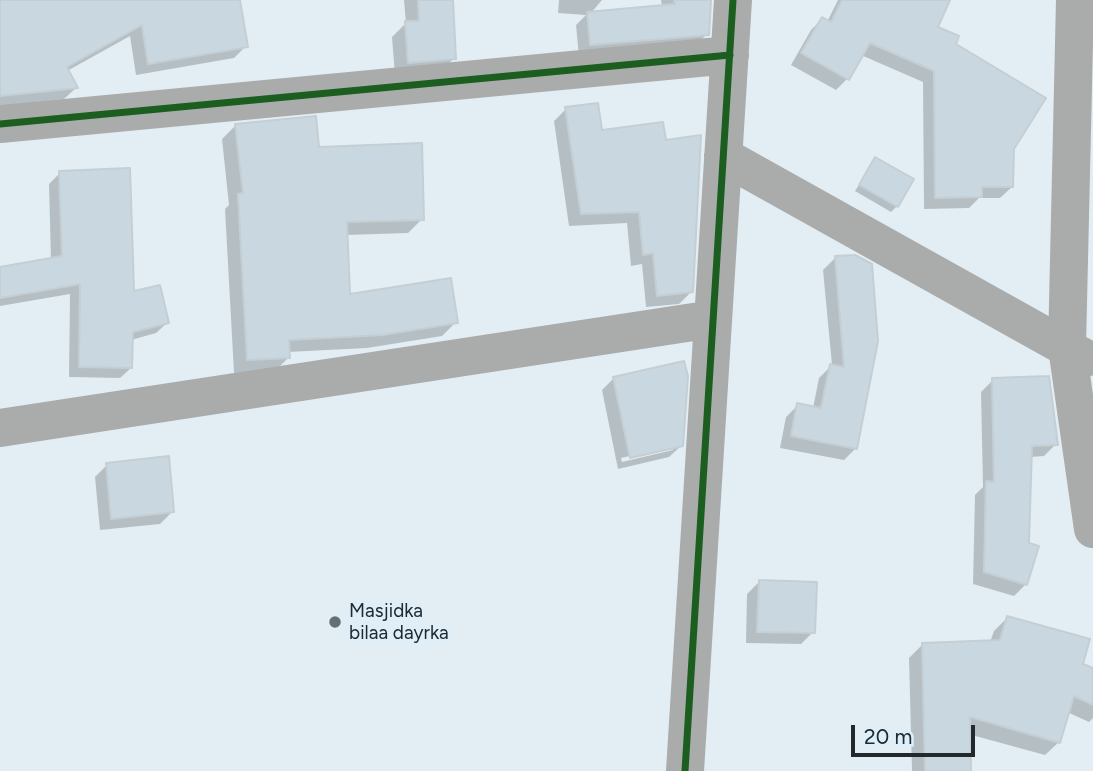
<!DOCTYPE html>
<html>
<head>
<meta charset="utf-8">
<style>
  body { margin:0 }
  #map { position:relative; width:1093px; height:771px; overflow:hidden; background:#e3eef4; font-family:Figtree,sans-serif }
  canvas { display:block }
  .scale { position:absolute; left:851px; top:725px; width:124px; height:32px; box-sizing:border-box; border:4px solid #21292d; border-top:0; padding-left:9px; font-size:21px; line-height:24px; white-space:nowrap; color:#21292d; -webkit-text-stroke:5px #dceffb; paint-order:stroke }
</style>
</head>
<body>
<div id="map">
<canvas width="1093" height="771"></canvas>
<div class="scale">20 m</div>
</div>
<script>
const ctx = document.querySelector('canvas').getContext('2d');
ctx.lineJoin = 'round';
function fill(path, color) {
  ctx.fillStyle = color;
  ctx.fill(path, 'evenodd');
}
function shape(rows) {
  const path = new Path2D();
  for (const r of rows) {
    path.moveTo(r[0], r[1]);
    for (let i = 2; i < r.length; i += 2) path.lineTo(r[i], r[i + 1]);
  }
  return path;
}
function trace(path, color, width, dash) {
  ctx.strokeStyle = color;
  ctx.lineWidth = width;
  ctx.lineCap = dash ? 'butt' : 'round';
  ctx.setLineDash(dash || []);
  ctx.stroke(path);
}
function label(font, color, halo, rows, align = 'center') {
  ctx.font = font + ' Figtree,sans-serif';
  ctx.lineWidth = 6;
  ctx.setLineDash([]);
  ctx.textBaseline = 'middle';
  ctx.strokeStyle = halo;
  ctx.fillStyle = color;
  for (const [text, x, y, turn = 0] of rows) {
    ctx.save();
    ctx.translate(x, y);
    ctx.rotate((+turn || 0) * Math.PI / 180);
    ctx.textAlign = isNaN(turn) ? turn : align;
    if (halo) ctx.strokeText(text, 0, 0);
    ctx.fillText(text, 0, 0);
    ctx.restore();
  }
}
fill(shape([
  [0,0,238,0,246,46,234,58,136,75,130,36,67,71,76,88,64,99,0,106],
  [404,0,451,0,454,58,441,72,395,76,392,37,406,23],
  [559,0,602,0,591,13,662,7,661,0,711,0,707,34,695,46,579,57,576,25,586,15,558,13],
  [838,0,935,0,936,28,953,44,1012,149,1012,187,1000,198,979,198,969,208,924,209,923,82,861,55,847,79,836,90,791,65,811,30,822,19,827,22],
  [566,109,601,132,691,292,679,304,646,307,642,264,631,266,627,223,569,226,554,121],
  [236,125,317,149,422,219,408,233,346,235,349,296,456,322,442,336,367,348,288,352,289,357,275,371,234,373,225,209,229,205,222,139],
  [875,159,897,206,891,212,855,191],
  [60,173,133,293,167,323,156,333,131,340,131,368,120,378,69,377,70,294,0,306,0,269,51,260,49,184],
  [835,258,856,448,844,460,780,448,786,417,798,405,813,408,819,378,832,365,823,270],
  [614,378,682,445,669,457,618,469,602,390],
  [673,446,673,450,622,462,621,458],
  [993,380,1056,444,1044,456,1030,457,1026,584,1014,596,973,584,975,495,983,487,981,392],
  [107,465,172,512,160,524,100,530,95,477],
  [759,582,813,632,801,644,746,643,747,594],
  [1007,618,1081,665,1093,670,1093,718,1089,722,1067,712,1059,742,1045,755,968,734,969,771,912,771,909,658,923,644,990,642,994,631]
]), '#0003');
const building = shape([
  [0,0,240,0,248,47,148,64,142,25,67,67,78,88,0,96,0,0],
  [418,0,453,0,456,59,408,63,405,21,419,21,418,0],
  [674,0,711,0,709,35,590,45,587,12,675,4,674,0],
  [842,0,950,0,938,27,959,36,956,44,1046,98,1014,149,1013,187,982,187,982,197,935,198,934,71,870,43,849,80,801,53,822,17,831,22,842,0],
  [598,103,602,130,663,122,666,140,701,135,693,292,657,296,653,253,643,255,639,212,581,214,565,107,598,103],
  [316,116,319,147,422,143,424,220,347,222,350,294,451,278,458,323,382,335,289,340,290,358,247,360,238,194,243,193,235,124,316,116],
  [875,157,914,179,898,207,859,185,875,157],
  [130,168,134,291,160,285,169,323,133,332,132,368,79,367,80,284,0,298,0,267,62,256,59,171,130,168],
  [855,255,872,264,878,341,857,449,791,436,797,403,821,408,830,364,844,367,835,256,855,255],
  [684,361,688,376,683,446,630,458,613,377,684,361],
  [1049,376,1058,445,1032,446,1029,543,1039,546,1027,585,984,572,986,481,994,482,992,378,1049,376],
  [169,456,174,512,111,519,106,463,169,456],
  [759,580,817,582,815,633,757,632,759,580],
  [1007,616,1090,639,1083,664,1093,668,1093,705,1074,696,1060,743,970,717,971,771,925,771,922,643,1000,640,1007,616]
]);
fill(building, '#c9d8e0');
trace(building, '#c5ced2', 2);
trace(shape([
  [1075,0,1067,347,1093,529],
  [0,124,730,55],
  [723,156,1085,358],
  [0,428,713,319],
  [685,771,733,0]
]), '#aaacac', 38);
trace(shape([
  [0,124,730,55],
  [685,771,733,0]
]), '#1b5e20', 7);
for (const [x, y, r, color] of [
  [335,622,7,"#656e73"]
]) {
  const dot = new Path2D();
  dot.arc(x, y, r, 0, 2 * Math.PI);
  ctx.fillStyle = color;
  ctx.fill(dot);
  trace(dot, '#dceffb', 2.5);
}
label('19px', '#21292d', '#dceffb', [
  ["Masjidka",349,611],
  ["bilaa dayrka",349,633]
], 'left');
</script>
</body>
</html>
